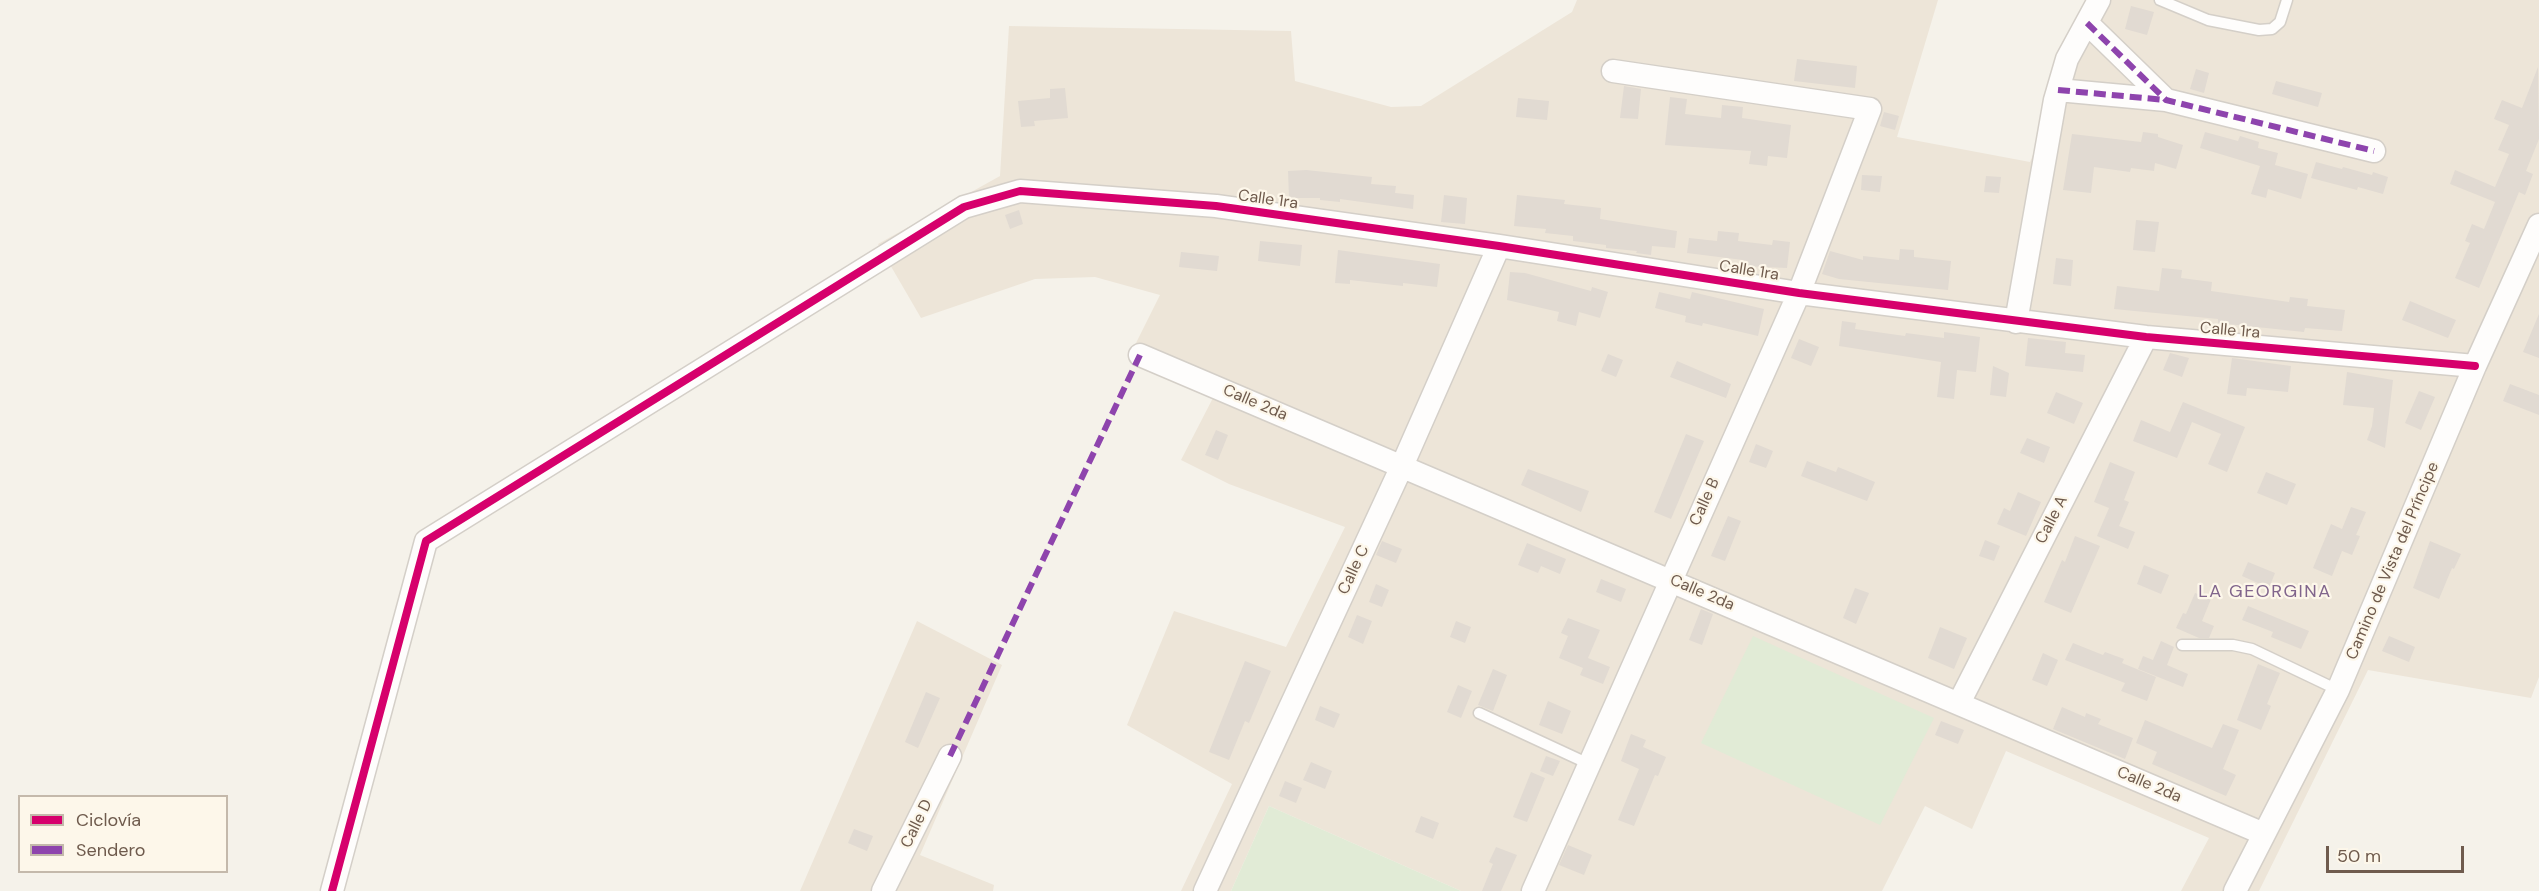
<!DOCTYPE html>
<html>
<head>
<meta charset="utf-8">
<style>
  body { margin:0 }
  #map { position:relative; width:2539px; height:891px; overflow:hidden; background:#f5f2ea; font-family:"DM Sans",sans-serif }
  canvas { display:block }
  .legend { position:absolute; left:18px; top:795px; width:210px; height:78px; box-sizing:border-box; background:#fdf7ea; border:2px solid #c4b9ab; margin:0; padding:8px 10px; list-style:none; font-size:18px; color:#6f5b4d }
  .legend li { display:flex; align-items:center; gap:12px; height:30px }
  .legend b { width:30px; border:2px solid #c4b9ab }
  .scale { position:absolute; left:2326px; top:846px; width:138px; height:27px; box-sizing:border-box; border:3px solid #6f5b4d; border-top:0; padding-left:8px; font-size:18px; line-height:21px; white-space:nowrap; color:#6f5b4d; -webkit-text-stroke:4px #fdf7ea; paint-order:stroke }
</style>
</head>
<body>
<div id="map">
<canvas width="2539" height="891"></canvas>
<ul class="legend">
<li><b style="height:8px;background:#d6006c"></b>Ciclovía</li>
<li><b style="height:8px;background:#8e44ad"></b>Sendero</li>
</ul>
<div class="scale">50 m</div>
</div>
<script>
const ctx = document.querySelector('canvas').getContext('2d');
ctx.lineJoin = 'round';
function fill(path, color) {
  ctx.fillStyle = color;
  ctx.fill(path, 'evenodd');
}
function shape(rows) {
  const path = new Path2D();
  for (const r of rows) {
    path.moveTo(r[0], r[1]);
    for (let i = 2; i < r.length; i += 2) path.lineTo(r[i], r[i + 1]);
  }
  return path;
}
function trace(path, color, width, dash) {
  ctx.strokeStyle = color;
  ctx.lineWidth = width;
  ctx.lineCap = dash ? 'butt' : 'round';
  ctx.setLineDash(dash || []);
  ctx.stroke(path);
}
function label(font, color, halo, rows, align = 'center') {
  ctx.font = font + ' "DM Sans",sans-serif';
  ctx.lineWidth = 4.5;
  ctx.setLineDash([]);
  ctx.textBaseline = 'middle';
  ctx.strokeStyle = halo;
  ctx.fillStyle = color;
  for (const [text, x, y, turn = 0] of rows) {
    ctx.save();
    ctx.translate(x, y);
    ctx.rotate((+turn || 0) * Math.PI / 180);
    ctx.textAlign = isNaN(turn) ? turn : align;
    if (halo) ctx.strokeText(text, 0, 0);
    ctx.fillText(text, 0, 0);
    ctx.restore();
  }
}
fill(shape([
  [1577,0,1938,0,1897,137,2030,162,2096,0,2539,0,2539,677,2531,698,2368,670,2259,891,2181,891,2209,838,2006,751,1972,829,1925,806,1882,891,1461,891,1269,806,1231,891,1181,891,1232,784,1127,725,1174,611,1286,647,1345,527,1229,484,1181,460,1215,394,1134,347,1160,295,1095,277,1035,279,921,318,878,244,1000,176,1009,26,1291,31,1295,81,1391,107,1421,106,1572,12],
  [917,621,1002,665,920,855,994,885,993,891,800,891]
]), '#ede5d8');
fill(shape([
  [1753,636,1934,718,1880,825,1701,743],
  [1269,806,1461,891,1231,891]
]), '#e1ebd6');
fill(shape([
  [2131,6,2154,12,2147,35,2125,29],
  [1797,59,1857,66,1855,88,1794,81],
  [2538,67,2539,139,2526,171,2533,174,2525,195,2519,192,2479,288,2455,278,2470,243,2465,241,2472,224,2484,229,2495,202,2450,184,2455,170,2495,187,2509,154,2498,150,2509,125,2494,119,2502,100,2522,108],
  [2196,69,2209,73,2204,93,2190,89],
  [2276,81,2322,93,2318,107,2272,94],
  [1624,86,1641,89,1638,119,1620,118],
  [1065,88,1068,118,1034,121,1035,126,1021,127,1018,101,1050,98,1050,89],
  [1670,97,1687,99,1685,114,1721,118,1722,105,1743,107,1742,118,1791,125,1787,158,1768,156,1767,166,1749,164,1751,151,1665,145],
  [1518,98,1549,101,1547,120,1516,117],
  [1884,112,1899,116,1895,130,1880,126],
  [2143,132,2158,134,2158,137,2183,145,2176,169,2155,163,2154,171,2131,168,2130,172,2094,167,2091,193,2063,190,2072,134,2141,142],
  [2205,132,2238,141,2240,136,2259,142,2258,148,2278,153,2275,165,2308,174,2301,199,2268,189,2266,198,2251,194,2260,166,2200,148],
  [2316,162,2342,169,2343,167,2372,175,2373,172,2388,177,2383,194,2358,187,2357,190,2311,178],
  [1306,170,1372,177,1371,184,1396,186,1395,193,1414,195,1413,209,1340,199,1340,202,1320,200,1320,198,1289,198,1288,171],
  [1862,175,1882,176,1880,192,1861,190],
  [1986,176,2001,177,1999,193,1984,192],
  [1444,195,1467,198,1465,224,1441,222],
  [1517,195,1565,200,1564,204,1601,208,1600,219,1677,231,1675,248,1652,246,1651,255,1636,253,1637,251,1606,248,1606,245,1573,241,1573,236,1545,233,1546,229,1514,226],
  [1019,210,1023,224,1010,229,1005,215],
  [2136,220,2159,222,2155,252,2133,250],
  [1718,231,1739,233,1738,241,1772,245,1773,240,1790,242,1787,268,1743,266,1743,260,1687,253,1689,238,1717,241],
  [1260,241,1302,245,1300,266,1258,261],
  [1900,249,1914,250,1914,257,1951,261,1948,290,1839,279,1822,274,1830,251,1863,260,1863,256,1899,260],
  [1338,250,1440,264,1437,287,1403,283,1403,286,1350,280,1350,284,1335,283],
  [1181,252,1219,256,1217,271,1179,267],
  [2056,258,2073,260,2071,286,2053,284],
  [2162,268,2182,270,2181,278,2212,282,2211,291,2289,302,2290,297,2308,299,2307,306,2345,310,2342,331,2305,328,2304,332,2218,323,2218,319,2114,309,2117,286,2159,291],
  [1510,272,1525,273,1591,291,1592,287,1608,292,1600,318,1579,312,1576,326,1557,321,1559,312,1507,300],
  [1659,292,1690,299,1692,292,1764,309,1758,336,1703,323,1702,326,1685,322,1686,316,1655,308],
  [2410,301,2456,320,2448,338,2402,320],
  [2539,314,2539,358,2523,352],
  [1842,321,1856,323,1855,329,1905,336,1906,333,1944,338,1944,332,1980,337,1976,372,1957,370,1954,399,1937,397,1941,362,1839,346],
  [2028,338,2066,342,2065,353,2085,355,2083,372,2025,366],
  [1799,339,1819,347,1811,366,1791,358],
  [2170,353,2189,358,2182,377,2163,370],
  [1608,354,1623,360,1616,377,1601,371],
  [2232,358,2291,366,2288,392,2247,388,2246,396,2227,394],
  [1677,361,1731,384,1726,398,1670,377],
  [1993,366,2009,373,2006,397,1990,395],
  [2347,372,2393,380,2385,448,2367,440,2372,426,2374,408,2343,405],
  [2510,384,2539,395,2539,415,2503,401],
  [2419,391,2435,397,2421,430,2405,423],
  [2056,392,2083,403,2074,424,2047,413],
  [2183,402,2245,427,2227,472,2208,464,2221,434,2192,422,2177,458,2133,441,2141,420,2170,432],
  [1216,430,1228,435,1218,460,1205,455],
  [1686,434,1704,441,1671,519,1654,512],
  [2027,438,2050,447,2044,463,2020,453],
  [1756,444,1773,451,1766,468,1749,462],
  [1807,461,1836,472,1838,467,1875,482,1867,501,1801,476],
  [2110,462,2135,472,2124,500,2129,502,2119,526,2135,532,2128,549,2097,536,2109,508,2094,502],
  [1528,469,1589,491,1581,512,1521,485],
  [2266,472,2296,484,2287,505,2257,493],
  [2018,492,2041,502,2026,536,1997,524,2004,508,2010,511],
  [2351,507,2366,512,2356,535,2360,536,2352,555,2342,551,2332,576,2313,568,2331,524,2342,529],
  [1728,516,1741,521,1725,561,1711,556],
  [2075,536,2100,546,2071,613,2044,602,2062,560,2065,562],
  [1985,540,2000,546,1994,561,1979,556],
  [1382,541,1402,549,1396,563,1376,555],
  [2430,541,2461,554,2454,569,2452,568,2439,599,2413,588],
  [1527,543,1566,559,1560,574,1541,566,1538,573,1518,565],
  [2248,562,2275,573,2269,588,2242,576],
  [2144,565,2169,575,2161,594,2137,584],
  [1601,579,1626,589,1621,602,1596,592],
  [1376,584,1389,590,1382,607,1369,602],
  [1855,588,1869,593,1856,624,1843,618],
  [2195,593,2211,599,2202,621,2214,626,2209,638,2199,638,2176,628,2183,613,2186,614],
  [2248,606,2309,631,2301,649,2271,637,2273,632,2242,620],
  [1701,609,1713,614,1702,645,1689,640],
  [1357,615,1372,621,1363,644,1348,637],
  [1568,618,1600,630,1588,658,1610,667,1603,684,1580,675,1583,668,1559,658,1568,636,1561,633],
  [1456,621,1471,627,1465,643,1450,637],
  [1940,627,1967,638,1954,669,1928,658],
  [2389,636,2415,647,2409,662,2382,651],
  [2161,641,2174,647,2167,665,2188,674,2183,687,2138,669,2143,656,2153,660],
  [2073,643,2103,655,2105,652,2124,659,2122,663,2156,677,2147,701,2121,691,2125,683,2065,660],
  [2043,653,2058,660,2047,686,2032,680],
  [1245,661,1271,671,1249,723,1245,721,1229,760,1209,752],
  [2258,664,2280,673,2267,704,2271,706,2261,730,2237,720],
  [1493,669,1507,675,1493,711,1478,705],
  [1458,685,1472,691,1461,718,1447,712],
  [926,692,940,698,918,748,905,742],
  [1548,701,1571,711,1562,734,1539,725],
  [1320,706,1340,714,1334,728,1315,720],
  [2062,707,2085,717,2086,713,2101,719,2098,724,2133,738,2125,759,2053,729],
  [2145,720,2212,748,2223,724,2239,730,2223,769,2236,775,2226,796,2152,764,2157,752,2136,743],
  [1941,721,1964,730,1958,744,1935,735],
  [1631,734,1646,740,1643,747,1666,757,1658,776,1655,775,1634,826,1618,820,1639,769,1621,761],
  [1546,756,1560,761,1553,776,1540,771],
  [1311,762,1332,771,1325,789,1303,780],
  [1531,772,1545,778,1527,822,1513,817],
  [1285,781,1302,788,1296,803,1279,796],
  [1421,816,1439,823,1433,839,1415,832],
  [854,829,873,836,867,851,848,843],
  [1568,845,1592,855,1584,875,1559,865],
  [1496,847,1517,855,1501,891,1482,891,1493,864,1489,862]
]), '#e1dad2');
const service = shape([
  [2160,0,2208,20,2259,30,2272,29,2280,22,2287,0],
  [2182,645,2233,645,2252,649,2338,690],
  [1479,713,1589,764]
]);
const minor = shape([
  [2087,23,2166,100,2374,151],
  [2058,90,2166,100],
  [2016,322,2055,100,2067,59,2099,0],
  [1140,355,2264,834],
  [1959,703,2146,337],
  [332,891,426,541,964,207,1020,191,1216,206,1499,246,1799,293,2146,337,2475,366],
  [883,891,950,756],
  [1205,891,1402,466,1499,246],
  [1533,891,1799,293,1870,109,1613,71],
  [2235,891,2338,690,2475,366,2539,225]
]);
trace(service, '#d4cfc8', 13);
trace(minor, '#d4cfc8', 25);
trace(service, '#fefdfc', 10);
trace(minor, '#fefdfc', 22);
trace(shape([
  [2087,23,2166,100,2374,151],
  [2058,90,2166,100],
  [950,756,1140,355]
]), '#8e44ad', 6, [12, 6]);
trace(shape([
  [332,891,426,541,964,207,1020,191,1216,206,1499,246,1799,293,2146,337,2475,366]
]), '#d6006c', 8);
label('16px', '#6f5b4d', '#fdf7ea', [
  ["Calle 1ra",1268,200,8],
  ["Calle 1ra",1749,271,9],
  ["Calle 1ra",2230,331,5],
  ["Calle 2da",1255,403,23],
  ["Calle B",1705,502,-66],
  ["Calle A",2052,520,-63],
  ["Camino de Vista del Príncipe",2393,561,-67],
  ["Calle C",1354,570,-65],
  ["Calle 2da",1702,593,23],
  ["Calle 2da",2149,785,23],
  ["Calle D",917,824,-64]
]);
ctx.letterSpacing = '1.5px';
label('18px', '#81658c', '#fdf7ea', [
  ["LA GEORGINA",2265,592]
]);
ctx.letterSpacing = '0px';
</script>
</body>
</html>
